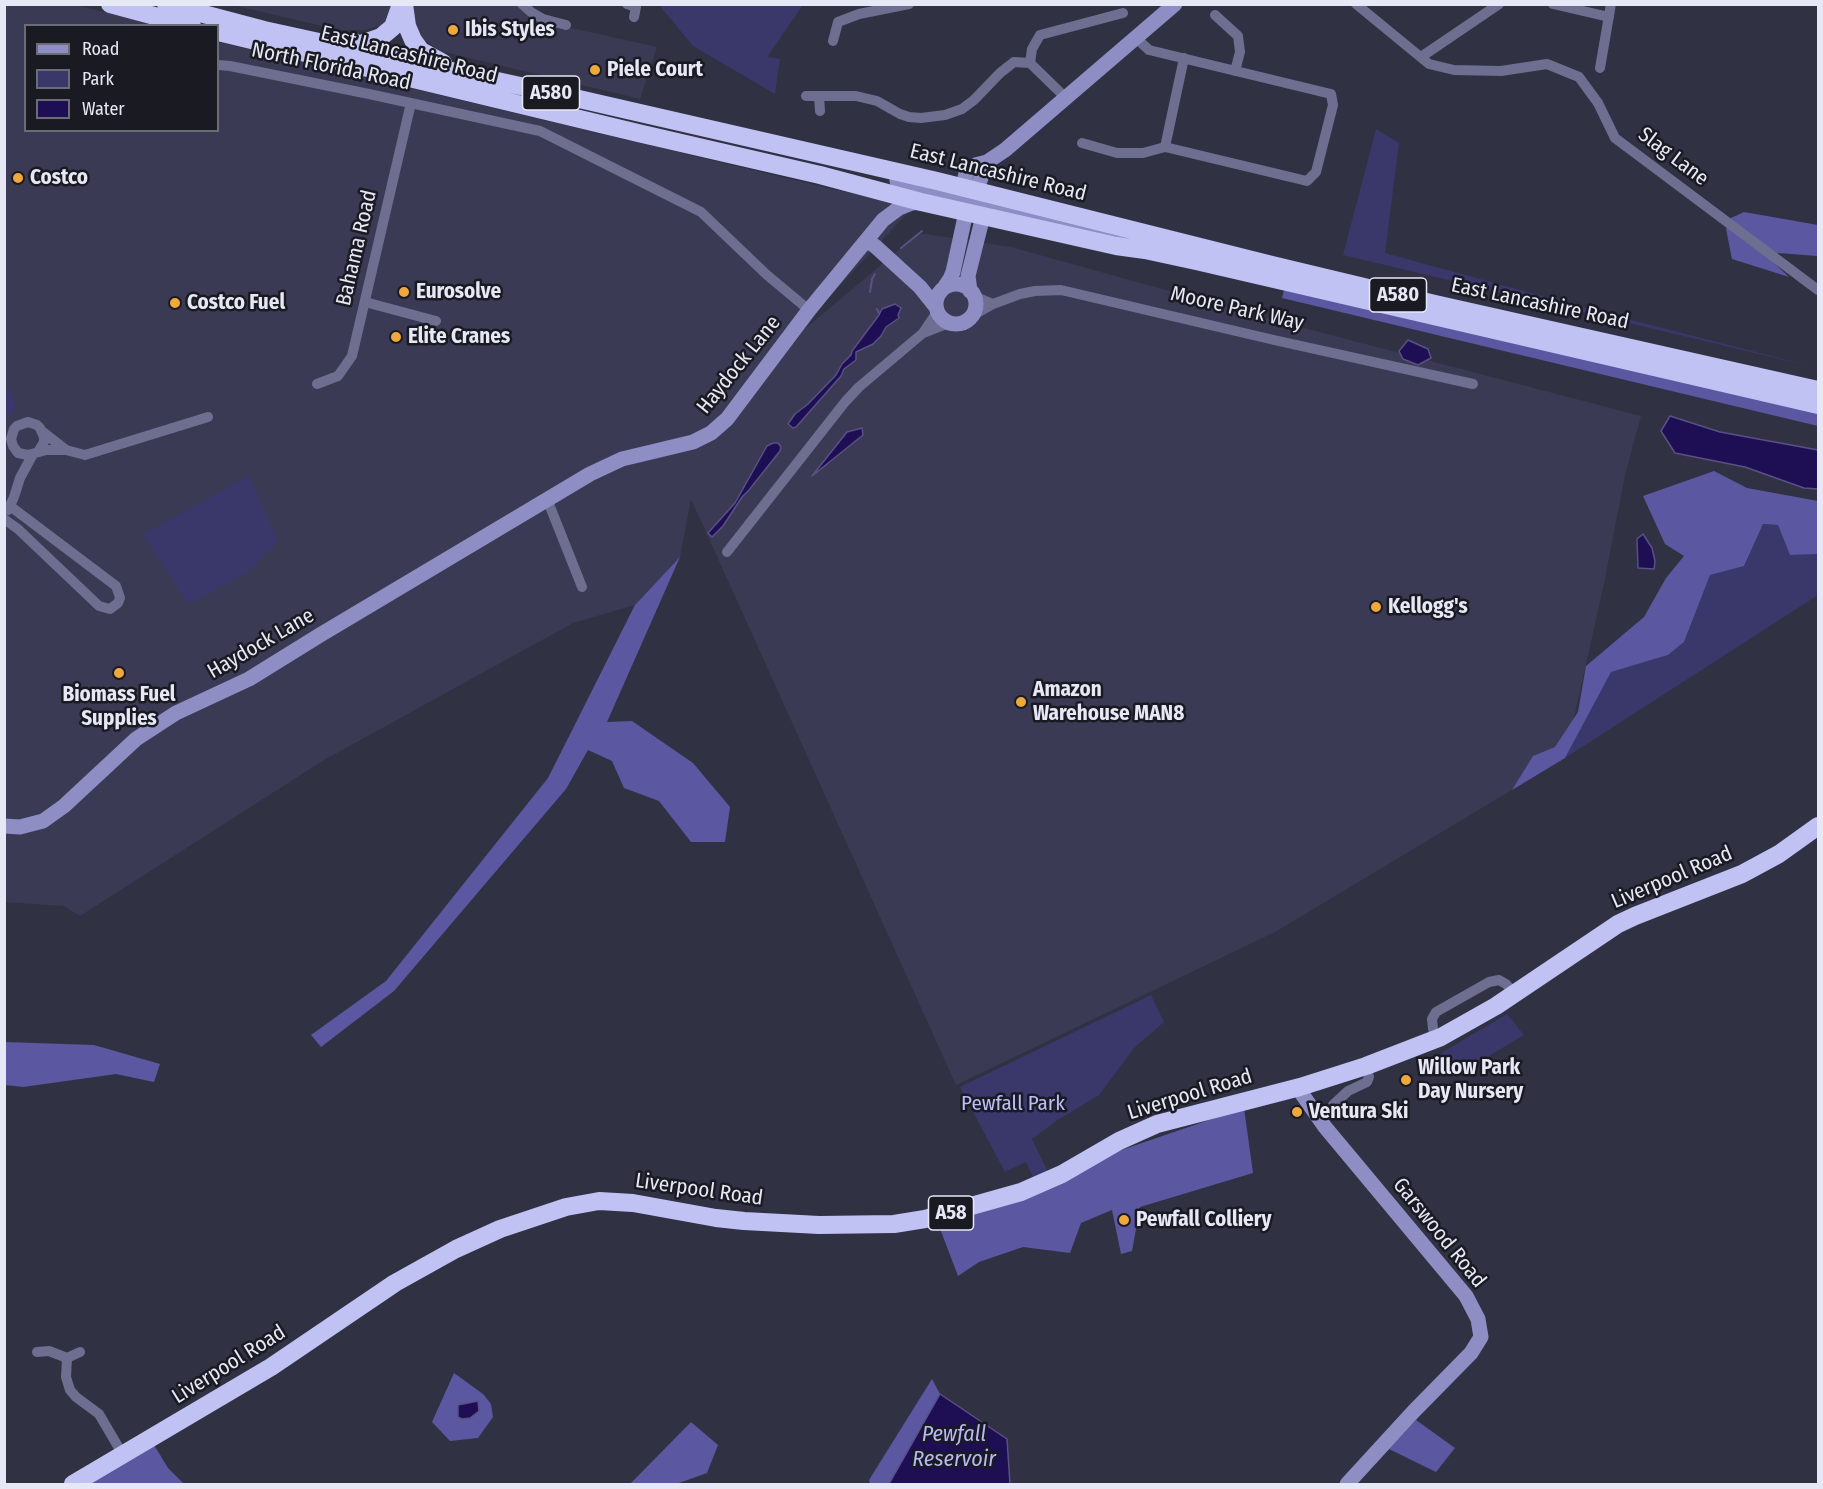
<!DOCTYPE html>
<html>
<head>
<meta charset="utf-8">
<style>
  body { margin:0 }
  #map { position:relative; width:1823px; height:1489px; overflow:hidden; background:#313144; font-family:"Fira Sans Condensed",sans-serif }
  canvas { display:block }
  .frame { position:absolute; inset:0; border:6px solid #e7e8f5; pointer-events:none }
  .legend { position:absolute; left:24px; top:24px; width:195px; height:108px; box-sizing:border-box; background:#1a1a23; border:2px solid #6c6c77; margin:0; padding:8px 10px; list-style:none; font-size:18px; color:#e7e8f5 }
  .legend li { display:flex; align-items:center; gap:12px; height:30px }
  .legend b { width:30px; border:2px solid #6c6c77 }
</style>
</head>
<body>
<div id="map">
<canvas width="1823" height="1489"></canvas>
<div class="frame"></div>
<ul class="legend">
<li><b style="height:8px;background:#8e8ec4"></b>Road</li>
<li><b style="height:16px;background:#3a376b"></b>Park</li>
<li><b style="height:16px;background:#1e0f55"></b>Water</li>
</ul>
</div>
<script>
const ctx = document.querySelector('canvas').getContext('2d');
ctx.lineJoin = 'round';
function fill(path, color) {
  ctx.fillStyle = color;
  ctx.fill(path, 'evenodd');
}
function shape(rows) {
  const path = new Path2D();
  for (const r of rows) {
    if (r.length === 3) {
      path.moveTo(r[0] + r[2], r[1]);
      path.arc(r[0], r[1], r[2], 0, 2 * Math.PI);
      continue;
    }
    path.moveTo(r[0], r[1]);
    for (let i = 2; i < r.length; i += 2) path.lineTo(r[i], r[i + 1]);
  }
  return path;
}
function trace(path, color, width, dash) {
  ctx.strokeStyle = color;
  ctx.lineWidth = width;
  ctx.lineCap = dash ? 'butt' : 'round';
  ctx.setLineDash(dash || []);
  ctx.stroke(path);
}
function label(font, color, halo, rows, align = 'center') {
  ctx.font = font + ' "Fira Sans Condensed",sans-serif';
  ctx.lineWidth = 5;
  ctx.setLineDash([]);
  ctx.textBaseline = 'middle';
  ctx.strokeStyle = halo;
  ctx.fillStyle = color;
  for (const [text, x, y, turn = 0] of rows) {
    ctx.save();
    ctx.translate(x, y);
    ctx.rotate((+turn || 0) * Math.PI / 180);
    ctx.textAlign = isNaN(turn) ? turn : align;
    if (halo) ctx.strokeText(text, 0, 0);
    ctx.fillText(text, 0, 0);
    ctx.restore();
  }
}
fill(shape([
  [4,5,76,5,157,25,26,26,26,130,218,130,218,42,836,190,918,202,828,298,806,328,919,233,1011,247,1281,322,1641,416,1625,475,1605,579,1565,758,1275,932,956,1085,691,499,680,557,635,605,573,623,324,760,80,916,64,906,5,902],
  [232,5,519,5,544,22,657,47,640,99,440,51,419,36,378,26,365,30,340,30]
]), '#3a3a54');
fill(shape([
  [659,5,803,5,767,57,780,59,775,94,693,46],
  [1376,129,1399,143,1385,253,1604,313,1818,368,1343,255],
  [10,388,16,408,11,415,5,416,5,390],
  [249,476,278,541,245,574,188,604,143,534],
  [1763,524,1778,525,1790,555,1818,554,1818,595,1565,758,1610,672,1668,655,1684,642,1710,574,1744,566],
  [1151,995,1164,1022,1134,1048,1099,1095,1059,1119,1032,1139,1048,1172,1034,1179,1026,1162,1005,1172,960,1087],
  [1507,1014,1524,1035,1457,1075,1441,1053]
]), '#3a376b');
fill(shape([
  [1744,212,1818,225,1817,256,1778,253,1772,261,1789,277,1732,259,1726,229,1731,218],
  [1284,290,1818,412,1818,426,1282,298],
  [1714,471,1747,488,1818,501,1818,554,1790,555,1778,525,1763,524,1744,566,1710,575,1684,642,1668,655,1611,672,1565,758,1512,790,1533,756,1555,747,1578,712,1586,666,1644,617,1666,578,1684,556,1665,544,1643,496],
  [680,557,607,722,632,721,693,763,730,807,725,842,691,842,659,801,624,788,612,761,588,750,566,789,394,991,321,1047,311,1035,386,981,548,778,635,605],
  [5,1042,94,1045,160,1064,154,1082,116,1074,23,1087,5,1085],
  [1244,1108,1253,1173,1140,1207,1132,1251,1121,1254,1112,1210,1081,1223,1070,1253,1023,1247,979,1262,958,1276,939,1226,1045,1190,1104,1156],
  [454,1373,483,1394,491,1404,493,1417,478,1438,450,1441,432,1422],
  [932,1379,940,1394,889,1484,870,1484,869,1480],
  [1416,1420,1455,1448,1436,1472,1389,1449],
  [691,1422,718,1445,707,1473,676,1484,630,1484],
  [154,1445,168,1468,184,1484,88,1484]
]), '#5b57a1');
const water = shape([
  [895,304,901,308,898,315,899,318,886,327,881,336,873,344,856,352,856,360,844,369,841,376,796,427,793,428,788,424,795,414,808,404,836,375,842,364,851,355,852,351,879,315,882,309,895,304],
  [1408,340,1428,349,1431,358,1418,365,1403,359,1399,351,1408,340],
  [1670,416,1720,432,1818,450,1818,489,1804,488,1745,467,1675,453,1661,431,1670,416],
  [862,428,863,435,812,476,847,432,862,428],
  [773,443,778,443,781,447,780,451,749,490,742,497,723,526,712,537,708,533,735,503,767,446,773,443],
  [1643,534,1652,548,1655,561,1654,569,1638,568,1637,539,1643,534],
  [940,1394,1007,1439,1010,1484,889,1484,940,1394],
  [478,1401,479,1411,470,1418,462,1419,458,1417,458,1405,478,1401]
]);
fill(water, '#1e0f55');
trace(water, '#5a5085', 1.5);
trace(shape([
  [901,248,922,231],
  [870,292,872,279,875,274],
  [877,309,879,313]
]), '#5a5085', 2);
trace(shape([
  [522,4,531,12,543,19,566,25],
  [627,4,636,7,634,17],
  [1356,4,1429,64,1454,70,1501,71,1547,64,1579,77,1598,103,1615,138,1818,290],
  [1553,4,1609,17],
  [1215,15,1238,36,1240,52,1235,71],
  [833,41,838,22,859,14,909,4],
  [1421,57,1499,4],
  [1030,63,1032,49,1040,35,1123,13],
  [218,65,230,66,369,94,540,131,701,212,767,275,809,310],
  [1600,68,1611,4],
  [806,96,856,96,877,101,900,114,909,117,921,118,945,115,962,109,974,100,1000,73,1014,62,1030,63,1067,99],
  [819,96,820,111],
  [1082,143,1117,153,1143,153,1165,147,1307,181,1316,172,1333,105,1331,94,1149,50,1136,38],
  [1165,147,1184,58],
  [974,296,993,304],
  [365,302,436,321],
  [972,316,993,304,1020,294,1035,291,1061,290,1274,340,1473,384],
  [923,333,949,323],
  [317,384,338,376,352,356,411,103],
  [43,432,66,450,85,455,208,417],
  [38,452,44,442,44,437,40,428,37,425,28,422,17,426,14,429,11,439,13,446,18,453,28,455,46,450,65,450],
  [547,499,582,587],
  [8,510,14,497,20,478,33,454],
  [4,519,18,529,99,606,110,609,118,603,120,598,116,586,10,506],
  [727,552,845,402,859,387,923,333,937,312],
  [1437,1038,1433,1029,1432,1019,1436,1012,1489,982,1499,980,1506,984,1515,994],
  [1333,1105,1348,1091,1367,1082,1369,1077,1366,1066],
  [37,1352,49,1351,67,1358,80,1352],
  [67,1358,66,1377,70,1390,76,1397,99,1414,123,1455]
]), '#6d6e90', 10);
trace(shape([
  [897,181,956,195,972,202],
  [985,201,1028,215,1128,239,1142,248],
  [867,241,875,246,920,287,936,307],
  [956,304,20],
  [944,288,950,279,953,272,966,212,963,187,966,173,975,165,987,162,1005,150,1175,4],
  [970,291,968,276,983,216,979,183,987,162],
  [4,826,20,827,43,821,64,806,136,739,176,713,249,679,320,635,590,474,622,459,693,442,711,433,727,419,809,310,883,220,899,208,912,203,921,202],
  [1300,1087,1302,1094,1325,1127,1466,1296,1478,1319,1481,1337,1471,1353,1414,1411,1347,1484]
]), '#8e8ec4', 15);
trace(shape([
  [110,4,192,26],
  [166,4,264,30,566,96,937,181,1272,265,1435,304,1818,390],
  [404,4,407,26,413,40,421,51,443,63],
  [218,32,638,133,820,175,921,202,1116,246,1145,250,1196,261,1818,405],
  [346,42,361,44,381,37,393,27,401,4],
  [73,1484,271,1367,395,1283,456,1249,500,1229,566,1207,599,1201,633,1203,716,1218,744,1221,819,1225,894,1224,925,1219,1021,1192,1062,1174,1119,1141,1157,1124,1300,1087,1366,1066,1441,1037,1496,1006,1618,924,1635,916,1742,874,1779,854,1818,826]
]), '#c1c2f4', 18);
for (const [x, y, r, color] of [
  [453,30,6,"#eea83c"],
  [595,70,6,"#eea83c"],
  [18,178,6,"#eea83c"],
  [404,292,6,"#eea83c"],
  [175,303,6,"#eea83c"],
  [396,337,6,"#eea83c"],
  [1376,607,6,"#eea83c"],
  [119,673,6,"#eea83c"],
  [1021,702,6,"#eea83c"],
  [1406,1080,6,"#eea83c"],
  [1297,1112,6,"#eea83c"],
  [1124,1220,6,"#eea83c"]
]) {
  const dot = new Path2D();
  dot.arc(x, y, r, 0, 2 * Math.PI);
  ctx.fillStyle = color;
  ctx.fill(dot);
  trace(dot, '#1a1a23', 2);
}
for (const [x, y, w] of [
  [551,93,57],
  [1398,295,57],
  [951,1213,45]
]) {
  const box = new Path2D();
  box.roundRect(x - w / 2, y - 17, w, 34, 4.5);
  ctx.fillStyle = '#1a1a23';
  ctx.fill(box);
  trace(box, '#e7e8f5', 1.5);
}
label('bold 20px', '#e7e8f5', null, [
  ["A580",551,93],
  ["A580",1398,295],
  ["A58",951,1213]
]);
label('bold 21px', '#e7e8f5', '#1a1a23', [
  ["Ibis Styles",465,30],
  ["Piele Court",607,70],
  ["Costco",30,178],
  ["Eurosolve",416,292],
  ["Costco Fuel",187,303],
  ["Elite Cranes",408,337],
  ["Kellogg's",1388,607],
  ["Amazon",1033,690],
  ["Warehouse MAN8",1033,714],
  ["Biomass Fuel",119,695,"center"],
  ["Supplies",119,719,"center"],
  ["Willow Park",1418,1068],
  ["Day Nursery",1418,1092],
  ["Ventura Ski",1309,1112],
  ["Pewfall Colliery",1136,1220]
], 'left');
label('21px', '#e7e8f5', '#1a1a23', [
  ["East Lancashire Road",409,55,14],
  ["North Florida Road",331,67,12],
  ["Slag Lane",1673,157,37],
  ["East Lancashire Road",998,173,14],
  ["Bahama Road",357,248,-77],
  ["East Lancashire Road",1540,304,12],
  ["Moore Park Way",1237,309,13],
  ["Haydock Lane",739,365,-51],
  ["Haydock Lane",261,644,-30],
  ["Liverpool Road",1672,878,-23],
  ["Liverpool Road",1190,1095,-17],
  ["Liverpool Road",699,1190,8],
  ["Garswood Road",1439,1233,51],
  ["Liverpool Road",229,1365,-32]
]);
label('21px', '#bdbdfc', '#1a1a23', [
  ["Pewfall Park",1013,1104]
]);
label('italic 22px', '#b8b8f6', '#1a1a23', [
  ["Pewfall",954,1435],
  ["Reservoir",954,1460]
]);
</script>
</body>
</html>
